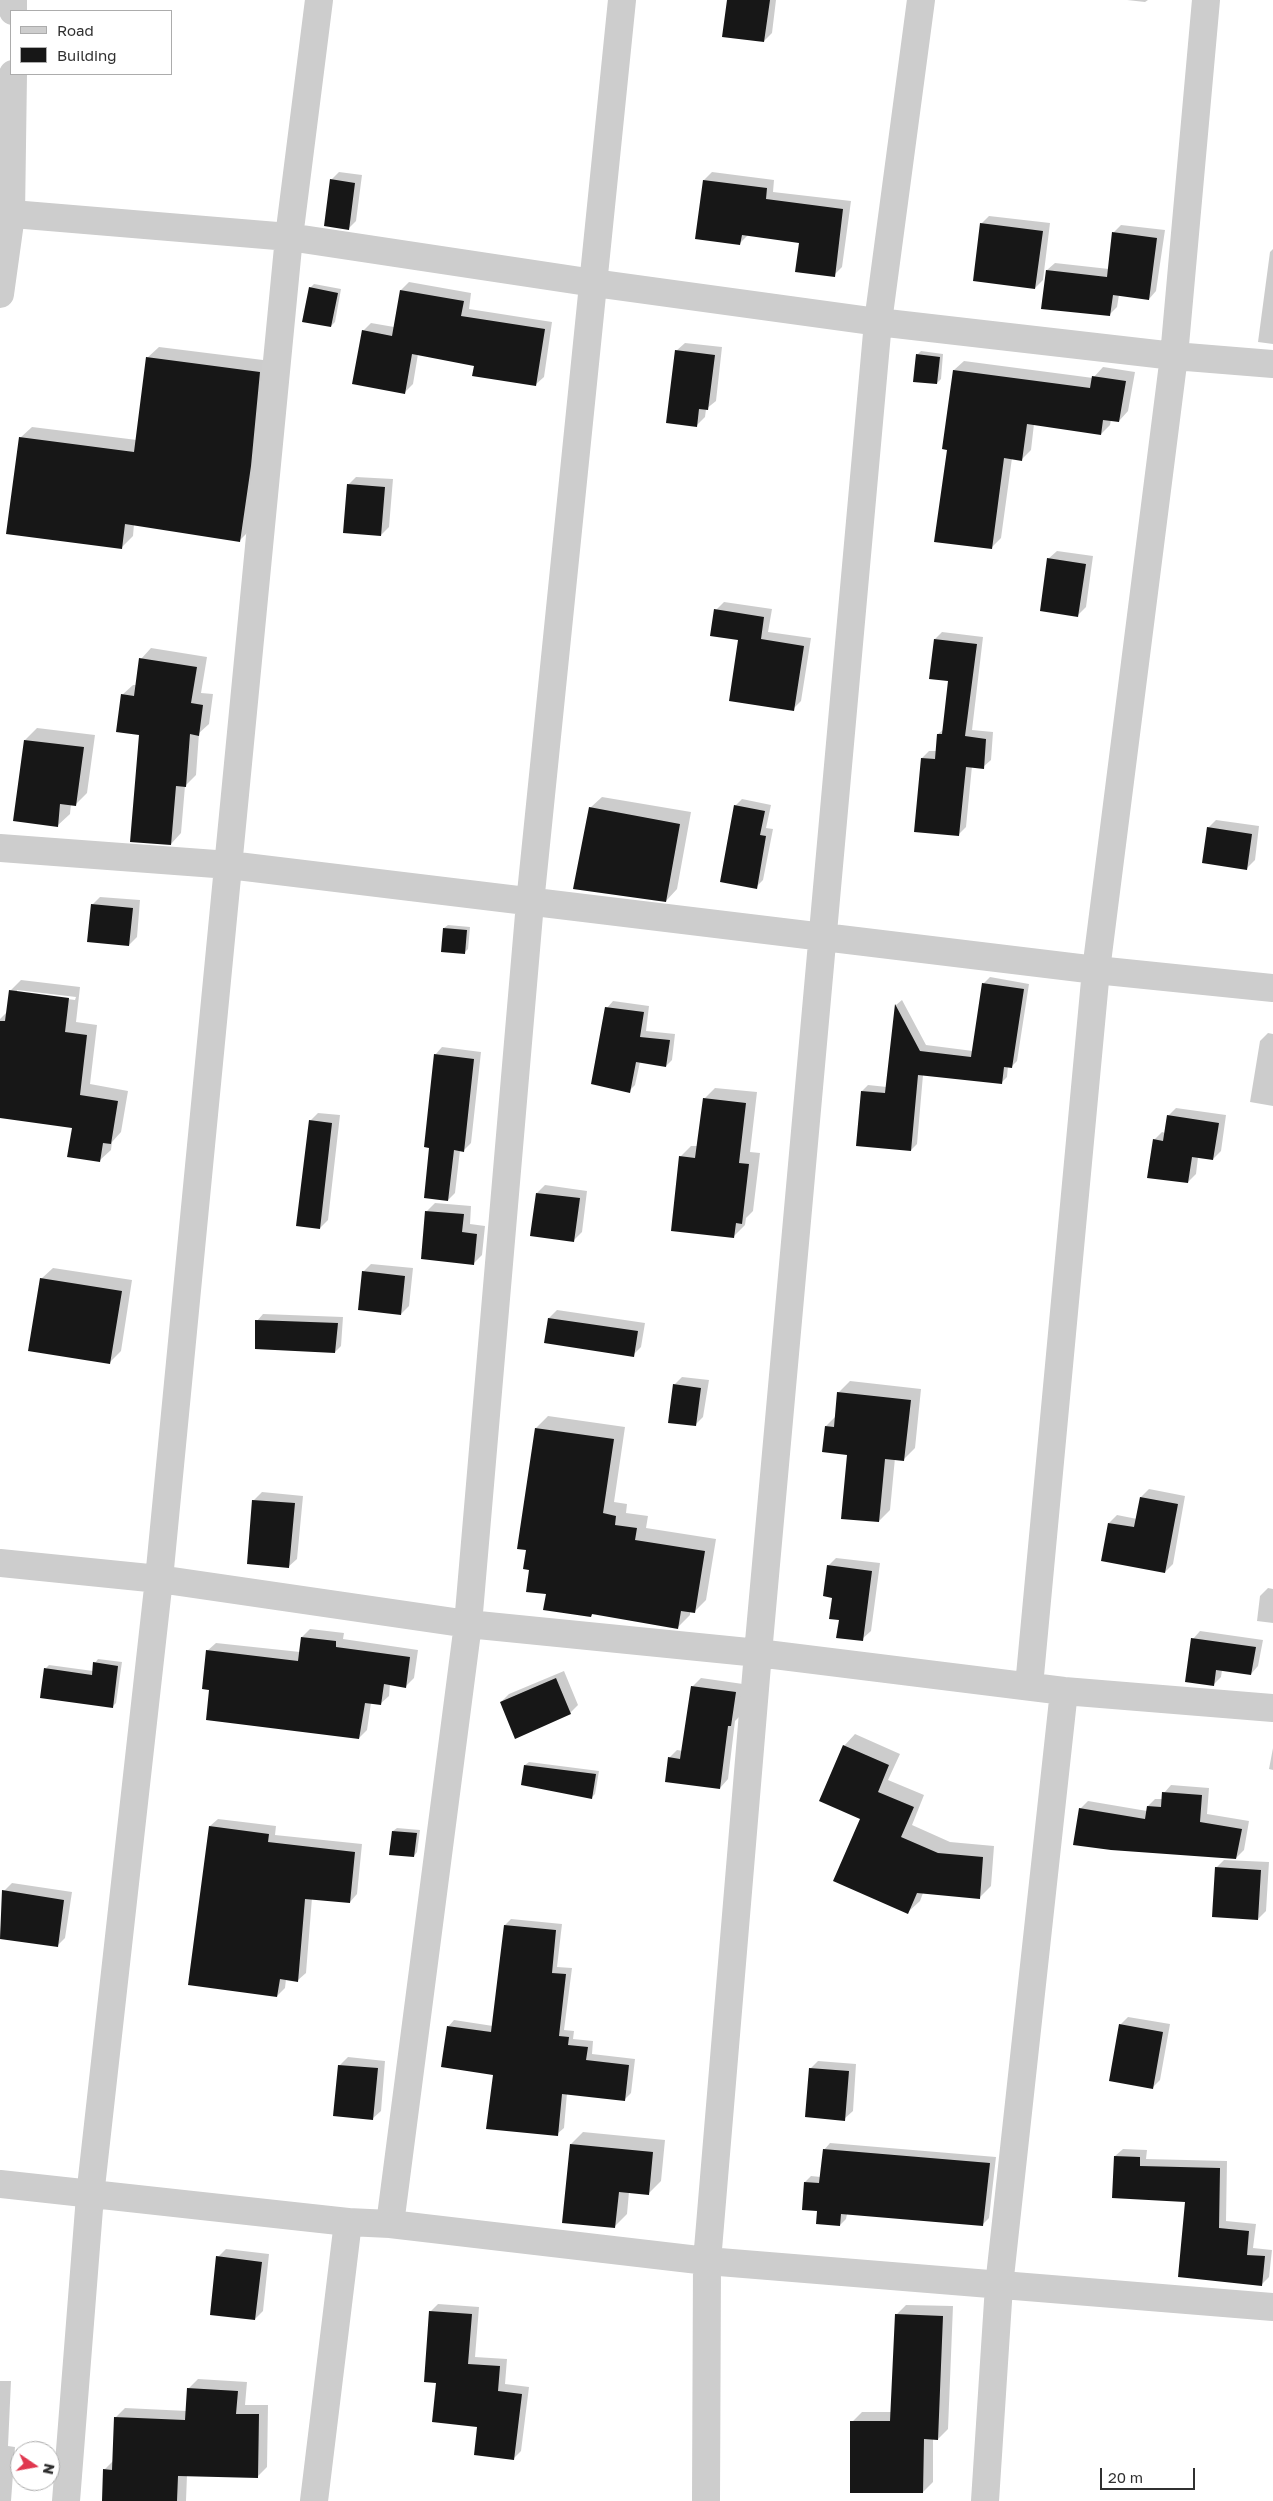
<!DOCTYPE html>
<html>
<head>
<meta charset="utf-8">
<style>
  body { margin:0 }
  #map { position:relative; width:1273px; height:2501px; overflow:hidden; background:#fff; font-family:"Golos Text",sans-serif }
  canvas { display:block }
  .legend { position:absolute; left:10px; top:10px; width:162px; height:65px; box-sizing:border-box; background:#fff; border:1px solid #acacac; margin:0; padding:6px 9px; list-style:none; font-size:15px; color:#303030 }
  .legend li { display:flex; align-items:center; gap:10px; height:25px }
  .legend b { width:25px; border:1px solid #acacac }
  .north { position:absolute; left:10px; top:2441px; width:50px; height:50px; box-sizing:border-box; background:#fff; border:1px solid #acacac; border-radius:50%; rotate:102deg; font-size:14px; font-weight:700; line-height:20px; text-align:center; color:#303030 }
  .north::after { content:''; display:block; margin:auto; width:18px; height:22px; background:#e0384f; clip-path:polygon(50% 0,100% 100%,50% 72%,0 100%) }
  .scale { position:absolute; left:1100px; top:2468px; width:95px; height:22px; box-sizing:border-box; border:2px solid #303030; border-top:0; padding-left:6px; font-size:15px; line-height:18px; white-space:nowrap; color:#303030; -webkit-text-stroke:4px #fff; paint-order:stroke }
</style>
</head>
<body>
<div id="map">
<canvas width="1273" height="2501"></canvas>
<ul class="legend">
<li><b style="height:6px;background:#cdcdcd"></b>Road</li>
<li><b style="height:14px;background:#171717"></b>Building</li>
</ul>
<div class="north">N</div>
<div class="scale">20 m</div>
</div>
<script>
const ctx = document.querySelector('canvas').getContext('2d');
ctx.lineJoin = 'round';
function fill(path, color) {
  ctx.fillStyle = color;
  ctx.fill(path, 'evenodd');
}
function shape(rows) {
  const path = new Path2D();
  for (const r of rows) {
    path.moveTo(r[0], r[1]);
    for (let i = 2; i < r.length; i += 2) path.lineTo(r[i], r[i + 1]);
  }
  return path;
}
function trace(path, color, width, dash) {
  ctx.strokeStyle = color;
  ctx.lineWidth = width;
  ctx.lineCap = dash ? 'butt' : 'round';
  ctx.setLineDash(dash || []);
  ctx.stroke(path);
}
fill(shape([
  [728,0,776,0,772,33,764,41],
  [1127,0,1148,0,1145,2],
  [339,172,362,175,356,221,348,229,331,180],
  [712,172,774,180,773,192,851,201,842,267,834,275,801,242,748,235,740,243,704,180],
  [989,216,1050,223,1043,280,1035,288,981,224],
  [1121,225,1165,230,1156,291,1149,299,1119,295,1117,307,1109,315,1047,270,1055,263,1109,269,1114,232],
  [1273,249,1273,344,1258,342,1270,252],
  [409,282,471,293,469,309,552,322,544,377,535,385,475,365,418,354,413,384,405,392,363,331,371,323,394,327,401,290],
  [314,284,341,289,335,322,331,326,310,288],
  [685,343,722,347,716,401,706,409,705,417,697,425,676,351],
  [159,347,271,361,251,529,240,540,134,524,133,536,121,548,20,438,32,427,137,440,147,358],
  [921,351,943,354,941,379,937,383,917,355],
  [964,361,1093,378,1103,367,1135,372,1128,411,1119,421,1111,420,1110,425,1101,434,1034,424,1031,450,1021,460,1012,458,1001,538,991,548,949,449,954,370],
  [356,477,393,479,389,527,381,535,348,485],
  [1057,551,1093,556,1086,607,1078,615,1048,559],
  [724,602,772,609,768,632,811,638,801,701,793,709,716,610],
  [942,632,983,637,972,730,993,732,991,760,983,767,972,766,966,827,958,835,915,831,922,758,929,751,937,751,938,734,944,729,949,680,935,639],
  [151,648,207,657,201,693,213,694,209,724,199,733,196,775,185,786,181,833,171,844,140,734,122,695,133,685,137,685,141,659],
  [37,728,95,735,87,793,75,805,71,804,70,814,57,826,25,740],
  [602,797,691,812,677,889,666,901,590,808],
  [742,799,771,805,766,828,773,829,763,880,756,887,735,806],
  [1216,820,1259,826,1255,860,1247,868,1208,828],
  [100,897,140,900,137,937,129,945,92,905],
  [448,925,470,927,468,949,464,953,444,928],
  [990,977,1029,984,1017,1061,1011,1067,1008,1066,1007,1077,1001,1083,923,1075,917,1144,911,1150,862,1091,868,1085,887,1087,896,1005,902,1000,926,1045,973,1051,983,984],
  [21,980,80,987,76,1022,97,1025,90,1084,128,1091,121,1132,112,1142,111,1150,100,1160,73,1127,0,1117,0,1019,7,1012,10,991],
  [17,990,76,997,75,1000,17,992],
  [613,1001,649,1006,646,1031,675,1034,672,1060,666,1066,640,1062,635,1085,629,1091,607,1008],
  [1268,1033,1273,1034,1273,1106,1250,1102,1260,1041],
  [442,1047,481,1052,471,1143,464,1150,460,1150,455,1193,448,1200,430,1147,435,1055],
  [715,1088,757,1092,750,1152,760,1153,753,1211,746,1218,745,1225,733,1237,680,1157,691,1146,698,1146,704,1099],
  [1176,1108,1226,1115,1221,1151,1213,1159,1198,1157,1196,1174,1188,1182,1154,1140,1162,1132,1165,1133,1168,1116],
  [318,1113,340,1115,328,1220,320,1228,310,1121],
  [545,1185,587,1191,582,1232,574,1240,537,1193],
  [435,1203,471,1206,470,1224,485,1226,482,1255,474,1263,427,1211],
  [371,1264,413,1268,409,1306,401,1314,363,1272],
  [53,1268,132,1280,121,1351,110,1362,41,1279],
  [557,1310,645,1323,641,1347,633,1355,545,1342,549,1318],
  [263,1314,343,1317,341,1346,335,1352,257,1321],
  [682,1377,709,1380,703,1417,695,1425,674,1385],
  [850,1381,921,1389,915,1448,904,1459,895,1458,890,1510,879,1521,848,1453,826,1426,836,1416,838,1393],
  [548,1416,625,1427,614,1502,627,1504,626,1513,648,1516,646,1528,716,1539,706,1600,694,1612,690,1611,690,1615,678,1627,593,1613,591,1616,547,1593,531,1569,527,1549,519,1548,536,1428],
  [1149,1489,1185,1496,1173,1564,1165,1572,1109,1523,1117,1515,1137,1519,1141,1497],
  [262,1492,303,1496,297,1559,288,1567,253,1501],
  [836,1558,880,1563,871,1631,862,1639,840,1619,833,1597,828,1566],
  [1268,1588,1273,1589,1273,1623,1257,1621,1260,1596],
  [310,1629,344,1633,343,1639,418,1650,414,1678,406,1686,390,1684,389,1696,380,1704,371,1703,367,1730,359,1738,211,1689,207,1651,216,1643,300,1652,302,1637],
  [1200,1631,1263,1640,1258,1666,1251,1674,1222,1670,1221,1677,1214,1684,1193,1639],
  [98,1659,122,1662,116,1703,112,1707,46,1668,49,1665,93,1671,95,1663],
  [564,1671,578,1705,570,1713,501,1702,509,1694],
  [701,1678,743,1684,739,1717,735,1721,728,1779,720,1788,669,1758,677,1750,683,1751,693,1686],
  [855,1734,900,1754,888,1780,924,1795,912,1825,950,1842,994,1846,991,1886,979,1898,923,1893,920,1901,908,1912,862,1818,844,1746],
  [1273,1748,1273,1770,1269,1769],
  [529,1762,599,1771,595,1794,592,1797,525,1765],
  [1171,1785,1209,1788,1207,1814,1249,1821,1244,1850,1236,1858,1080,1809,1088,1801,1147,1811,1148,1806,1155,1799,1163,1799,1164,1793],
  [218,1819,276,1826,275,1835,362,1844,357,1894,350,1902,312,1898,306,1973,298,1980,286,1979,285,1988,277,1996,210,1826],
  [397,1828,420,1830,417,1852,414,1856,393,1831],
  [1224,1860,1269,1862,1266,1911,1258,1919,1216,1868],
  [12,1883,72,1892,65,1938,57,1946,0,1937,4,1891],
  [511,1919,562,1924,557,1967,572,1968,564,2030,574,2031,573,2039,593,2041,592,2054,635,2059,631,2093,625,2099,567,2093,564,2128,557,2134,448,2027,454,2020,493,2026,505,1925],
  [1128,2017,1170,2024,1160,2080,1152,2088,1120,2025],
  [348,2057,385,2061,381,2111,372,2119,340,2065],
  [818,2061,856,2064,853,2111,844,2119,810,2069],
  [583,2132,665,2140,661,2181,648,2194,629,2192,627,2214,614,2227,571,2144],
  [830,2143,996,2157,989,2218,983,2224,847,2214,846,2219,840,2225,805,2182,811,2176,821,2177,824,2150],
  [1123,2149,1147,2150,1146,2159,1227,2161,1226,2221,1256,2224,1253,2248,1272,2250,1269,2277,1262,2284,1187,2201,1115,2156],
  [226,2249,269,2254,263,2311,255,2319,218,2257],
  [438,2304,479,2307,475,2357,507,2359,505,2384,529,2387,521,2451,514,2458,479,2426,438,2382,430,2312],
  [906,2305,953,2306,948,2429,938,2439,933,2438,933,2482,923,2492,852,2422,862,2412,892,2412,896,2315],
  [198,2379,247,2382,245,2405,268,2405,267,2467,258,2476,187,2475,186,2501,103,2501,104,2470,114,2460,115,2418,125,2408,187,2411,188,2389],
  [0,2381,11,2381,8,2446,15,2447,11,2501,0,2501]
]), '#0003');
fill(shape([
  [727,0,770,0,764,42,722,37],
  [330,179,355,183,349,230,324,226],
  [703,180,767,188,766,199,843,209,835,277,795,272,799,243,742,235,740,245,695,239],
  [980,223,1043,231,1035,289,973,281],
  [1112,232,1157,238,1149,300,1113,295,1110,316,1041,309,1046,270,1107,277],
  [309,287,338,293,331,327,302,322],
  [400,290,464,301,461,316,545,329,536,386,472,376,474,366,412,354,405,394,352,384,362,330,392,336],
  [675,350,715,355,708,410,699,409,697,427,666,423],
  [916,354,940,357,937,384,913,382],
  [146,357,260,372,251,466,240,542,125,524,122,549,6,534,19,437,134,452],
  [953,370,1090,388,1092,376,1126,381,1119,422,1103,420,1101,435,1027,424,1022,461,1004,458,992,549,934,542,947,450,942,449],
  [347,484,385,487,381,536,343,533],
  [1047,558,1086,564,1078,617,1040,611],
  [714,609,764,617,761,639,804,646,794,711,729,701,738,640,710,636],
  [934,639,977,644,965,736,986,739,984,769,966,767,959,836,914,832,921,758,935,759,937,734,942,734,948,681,929,679],
  [139,658,197,667,191,703,203,705,199,736,190,734,186,787,176,786,171,845,130,842,139,735,116,732,121,694,134,696],
  [24,740,84,747,76,806,60,804,58,827,13,821],
  [734,805,765,811,760,835,766,836,757,889,720,882],
  [589,807,680,824,666,902,573,889],
  [1207,827,1252,834,1247,870,1202,863],
  [91,904,133,908,129,946,87,942],
  [443,928,467,930,465,954,441,952],
  [982,983,1024,989,1012,1068,1004,1067,1002,1084,918,1075,911,1151,856,1146,861,1091,885,1093,895,1004,920,1051,971,1057],
  [9,990,69,998,65,1032,87,1035,80,1095,118,1101,111,1144,103,1143,100,1162,67,1157,72,1128,0,1118,0,1021,5,1021],
  [605,1007,644,1012,640,1037,670,1040,666,1067,636,1062,630,1093,591,1084],
  [434,1054,474,1059,464,1152,454,1150,448,1201,424,1198,429,1148,424,1147],
  [703,1098,746,1103,739,1163,749,1164,742,1224,736,1223,734,1238,671,1231,679,1156,695,1158],
  [1167,1115,1219,1123,1213,1160,1192,1157,1188,1183,1147,1178,1153,1139,1163,1141],
  [309,1120,332,1123,320,1229,296,1226],
  [536,1193,580,1198,574,1242,530,1236],
  [425,1211,464,1214,462,1232,477,1234,474,1265,421,1259],
  [362,1271,405,1276,401,1315,358,1310],
  [40,1278,122,1291,110,1364,28,1351],
  [548,1318,638,1331,634,1357,544,1343],
  [255,1320,338,1323,335,1353,255,1349],
  [673,1384,701,1388,696,1426,668,1423],
  [837,1392,911,1400,904,1461,885,1459,879,1522,841,1519,847,1455,822,1452,825,1426,834,1427],
  [535,1428,614,1439,603,1513,616,1516,615,1525,637,1528,635,1540,705,1551,695,1613,681,1611,678,1629,592,1614,591,1617,543,1610,546,1594,526,1592,529,1570,523,1569,526,1550,517,1549],
  [1140,1497,1178,1504,1165,1573,1101,1561,1108,1523,1134,1527],
  [252,1500,295,1503,289,1568,247,1564],
  [827,1565,872,1571,863,1641,836,1638,839,1620,829,1619,832,1598,823,1596],
  [301,1637,336,1641,336,1647,410,1657,406,1688,384,1684,381,1705,365,1703,359,1739,206,1720,209,1690,202,1689,206,1650,298,1661],
  [1191,1638,1256,1647,1251,1675,1216,1670,1214,1686,1185,1682],
  [93,1662,118,1666,113,1708,40,1698,44,1668,92,1675],
  [556,1678,571,1714,515,1739,500,1702],
  [691,1686,736,1692,731,1726,728,1726,720,1789,665,1782,668,1757,680,1759],
  [843,1745,889,1765,878,1792,914,1807,901,1837,938,1853,983,1857,980,1899,917,1893,908,1914,833,1881,860,1819,819,1801],
  [524,1765,596,1774,592,1799,521,1785],
  [1162,1792,1202,1795,1200,1822,1242,1829,1236,1859,1111,1850,1073,1845,1079,1808,1145,1819,1147,1806,1161,1807],
  [209,1826,269,1834,268,1842,355,1852,350,1903,305,1899,298,1982,280,1979,277,1997,188,1985],
  [392,1831,417,1833,414,1857,389,1855],
  [1215,1867,1261,1870,1258,1920,1212,1917],
  [2,1890,64,1900,58,1947,0,1939],
  [504,1925,556,1930,552,1973,566,1974,559,2036,569,2037,568,2045,588,2047,586,2060,629,2065,625,2101,562,2094,558,2136,486,2129,493,2075,441,2067,447,2026,491,2032],
  [1119,2024,1163,2032,1153,2089,1109,2081],
  [338,2065,378,2068,373,2120,333,2116],
  [809,2068,849,2071,845,2121,805,2117],
  [570,2144,653,2152,649,2195,619,2192,615,2228,562,2223],
  [823,2149,990,2163,983,2226,841,2214,840,2226,816,2224,817,2211,802,2210,804,2182,819,2183],
  [1114,2156,1140,2157,1140,2166,1220,2168,1219,2228,1249,2231,1247,2255,1265,2256,1262,2286,1178,2277,1185,2202,1112,2198],
  [216,2256,262,2262,255,2320,210,2315],
  [429,2311,472,2314,468,2364,500,2366,498,2391,522,2394,514,2460,474,2455,477,2427,432,2422,436,2383,424,2382],
  [895,2314,943,2316,938,2440,924,2439,923,2493,850,2493,850,2421,890,2421],
  [187,2388,238,2391,236,2414,259,2414,258,2478,178,2476,177,2501,102,2501,103,2469,112,2470,114,2417,185,2420]
]), '#171717');
trace(shape([
  [13,11,13,0],
  [0,213,289,237,594,283,878,322,1174,356,1273,364],
  [0,294,11,215,13,74],
  [0,848,229,865,1096,970,1273,988],
  [0,1563,159,1579,468,1624,758,1653,1064,1691,1273,1708],
  [1029,1686,1096,970,1174,356,1206,0],
  [0,2184,348,2222,390,2224,707,2261,1273,2307],
  [390,2224,468,1624,530,903,622,0],
  [66,2501,90,2196,159,1579,289,237,319,0],
  [314,2501,348,2222],
  [706,2501,707,2261,758,1653,878,322,921,0],
  [985,2501,999,2286,1064,1691]
]), '#cdcdcd', 28);
</script>
</body>
</html>
